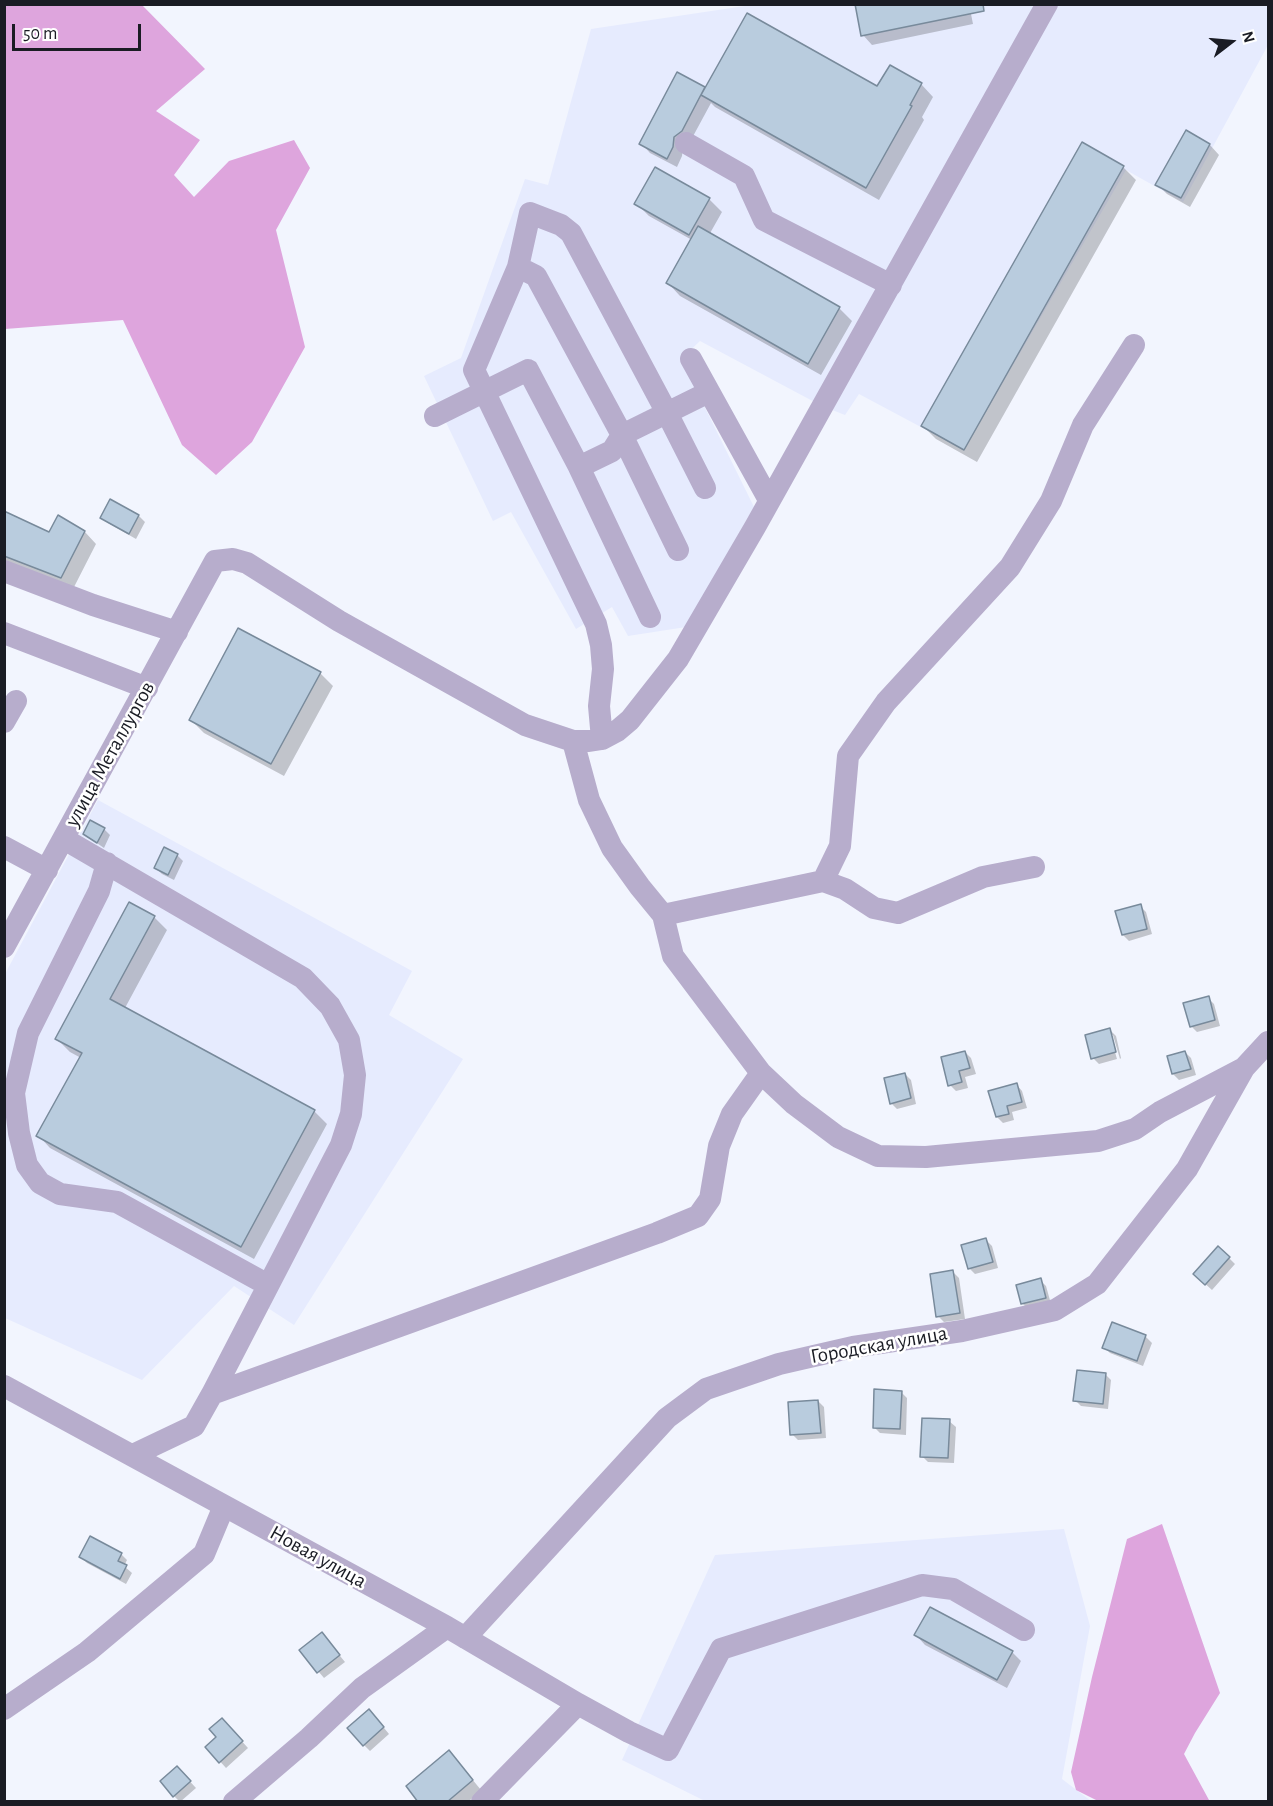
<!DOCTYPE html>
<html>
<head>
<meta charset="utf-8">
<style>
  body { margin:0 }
  #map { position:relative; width:1273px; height:1806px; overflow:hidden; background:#f2f5fe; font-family:"Alegreya Sans",sans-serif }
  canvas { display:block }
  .frame { position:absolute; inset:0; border:6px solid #1a1c24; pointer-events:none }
  .north { position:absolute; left:1201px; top:12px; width:60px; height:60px; -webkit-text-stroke:4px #fff; paint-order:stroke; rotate:74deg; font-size:16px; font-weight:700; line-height:24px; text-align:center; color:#1a1c24 }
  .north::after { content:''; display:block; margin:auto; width:21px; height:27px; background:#1a1c24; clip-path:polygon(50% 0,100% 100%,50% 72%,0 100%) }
  .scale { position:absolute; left:12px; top:24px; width:129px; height:27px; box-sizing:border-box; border:3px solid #1a1c24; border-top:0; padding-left:8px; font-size:18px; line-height:21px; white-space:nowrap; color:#1a1c24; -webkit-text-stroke:4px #fff; paint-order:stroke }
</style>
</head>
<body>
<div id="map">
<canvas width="1273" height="1806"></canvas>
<div class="frame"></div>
<div class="north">N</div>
<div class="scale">50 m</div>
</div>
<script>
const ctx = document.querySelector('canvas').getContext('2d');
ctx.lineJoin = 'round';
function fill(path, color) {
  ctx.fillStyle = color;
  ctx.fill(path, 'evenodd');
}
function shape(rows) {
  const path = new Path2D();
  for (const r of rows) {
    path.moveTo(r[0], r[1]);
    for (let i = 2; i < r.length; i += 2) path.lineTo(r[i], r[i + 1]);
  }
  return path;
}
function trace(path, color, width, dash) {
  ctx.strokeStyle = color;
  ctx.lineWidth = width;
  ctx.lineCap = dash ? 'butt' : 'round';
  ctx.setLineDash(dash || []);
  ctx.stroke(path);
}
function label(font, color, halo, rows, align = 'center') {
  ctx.font = font + ' "Alegreya Sans",sans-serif';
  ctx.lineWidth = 5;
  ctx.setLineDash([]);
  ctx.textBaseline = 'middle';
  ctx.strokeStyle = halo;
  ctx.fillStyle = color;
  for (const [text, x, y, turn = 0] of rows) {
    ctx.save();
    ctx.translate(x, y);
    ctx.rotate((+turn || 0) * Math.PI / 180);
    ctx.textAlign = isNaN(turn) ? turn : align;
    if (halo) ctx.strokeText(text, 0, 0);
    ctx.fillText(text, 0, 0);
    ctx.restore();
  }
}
fill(shape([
  [758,4,1268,5,1268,45,1183,202,1126,170,964,450,859,394,845,415,822,406,700,341,681,359,754,507,686,627,628,636,612,607,576,629,511,512,493,521,424,376,461,358,525,179,548,185,591,29],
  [98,800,412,971,389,1015,463,1059,294,1325,234,1286,142,1380,5,1318,5,974],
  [1064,1529,1090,1626,1062,1779,1091,1801,705,1801,622,1760,715,1555]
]), '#e6ebfe');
fill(shape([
  [5,4,142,5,205,69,156,111,200,140,174,175,194,197,229,161,294,140,310,168,276,230,305,347,252,442,216,475,182,445,123,320,5,329],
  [1162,1524,1220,1693,1195,1733,1184,1754,1209,1800,1219,1801,1098,1801,1076,1790,1071,1772,1092,1677,1127,1539]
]), '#dea5dd');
fill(shape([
  [969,4,973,24,872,45,863,35],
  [921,84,933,97,922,117,924,120,879,200,715,107,711,103,691,140,683,146,682,156,677,167,650,153,641,143,704,88,878,88],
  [1186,132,1210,145,1219,155,1190,207,1167,194,1157,184],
  [1123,167,1136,180,977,462,936,439,923,426],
  [709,199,722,212,709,235,839,308,852,321,821,375,680,296,668,283,692,240,649,216,636,203],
  [111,501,139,516,145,522,136,539,108,523,102,517],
  [4,513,50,534,58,517,85,532,96,544,73,589,4,562],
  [320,673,333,686,284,776,204,733,191,720],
  [104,829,110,835,104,848,84,834],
  [177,855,183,861,174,880,162,874,156,868],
  [1140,906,1146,912,1152,934,1129,941,1123,935],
  [154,917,167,930,125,1008,314,1111,327,1124,254,1259,50,1148,38,1135,81,1058,70,1052,57,1039],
  [1208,998,1214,1004,1220,1026,1197,1032,1191,1026],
  [1110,1030,1116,1036,1121,1058,1120,1059,1113,1035,1110,1035,1117,1059,1099,1064,1093,1058],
  [965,1052,971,1058,976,1074,965,1077,968,1088,956,1091,950,1085],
  [1185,1052,1191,1058,1196,1075,1179,1080,1173,1074],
  [905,1074,911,1080,916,1104,897,1109,891,1103],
  [1016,1084,1022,1091,1027,1108,1012,1112,1014,1120,1003,1123,997,1117],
  [986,1240,992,1246,998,1268,975,1274,969,1268],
  [1229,1258,1235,1264,1212,1290,1201,1280],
  [953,1272,959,1278,965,1319,944,1322,938,1316],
  [1040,1280,1046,1286,1051,1304,1028,1309,1022,1303],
  [1113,1324,1146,1337,1152,1343,1143,1366,1110,1353,1104,1347],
  [1105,1374,1111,1380,1108,1409,1081,1406,1075,1400],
  [901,1392,907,1398,906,1435,880,1433,874,1427],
  [818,1401,824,1407,826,1438,798,1440,792,1434],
  [949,1421,956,1427,954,1463,928,1462,922,1456],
  [121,1554,127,1560,124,1566,132,1573,126,1584,87,1563,81,1557],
  [916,1635,1012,1652,1021,1661,1007,1688,925,1645],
  [327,1640,345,1662,324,1678,301,1651],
  [375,1717,389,1734,370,1751,364,1745],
  [228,1726,248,1748,226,1768,207,1747],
  [458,1762,481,1790,468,1802,420,1802],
  [183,1774,196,1788,180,1802,174,1796]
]), '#0003');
const building = shape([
  [855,4,983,4,984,11,861,36,855,4],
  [747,13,877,86,890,65,922,83,910,105,912,106,866,188,701,95,747,13],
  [677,72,705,87,682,131,674,137,673,147,667,159,639,144,677,72],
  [1186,130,1210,144,1181,198,1155,185,1186,130],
  [1082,142,1124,166,964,450,921,426,1082,142],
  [655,167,710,198,689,235,634,204,655,167],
  [698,226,840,307,808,364,666,283,698,226],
  [110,499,139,515,129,534,100,518,110,499],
  [4,511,49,532,58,515,85,531,61,578,4,556,4,511],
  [238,628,321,672,271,764,189,720,238,628],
  [90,820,105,828,97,843,83,834,90,820],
  [164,847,178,854,168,875,154,868,164,847],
  [129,902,155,916,110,999,315,1110,241,1247,36,1136,82,1053,55,1039,129,902],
  [1141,904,1147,929,1122,935,1115,911,1141,904],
  [1209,996,1215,1020,1190,1027,1183,1003,1209,996],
  [1110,1028,1116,1052,1091,1059,1085,1035,1110,1028],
  [965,1051,970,1068,959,1071,962,1082,948,1086,941,1057,965,1051],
  [1185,1051,1191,1069,1172,1074,1167,1056,1185,1051],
  [905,1073,911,1098,890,1104,884,1078,905,1073],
  [1017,1083,1022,1102,1007,1106,1009,1114,996,1117,988,1091,1017,1083],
  [986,1238,993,1262,968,1269,961,1245,986,1238],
  [1218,1246,1230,1257,1205,1285,1193,1274,1218,1246],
  [953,1270,960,1313,936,1317,930,1274,953,1270],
  [1041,1278,1046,1298,1021,1304,1016,1285,1041,1278],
  [1112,1322,1146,1335,1137,1361,1102,1348,1112,1322],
  [1077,1370,1106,1373,1103,1404,1073,1401,1077,1370],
  [874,1389,902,1391,900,1429,873,1428,874,1389],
  [818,1400,821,1433,790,1435,788,1402,818,1400],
  [922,1418,950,1419,948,1458,920,1457,922,1418],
  [90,1536,122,1553,118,1561,127,1565,120,1579,79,1557,90,1536],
  [930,1607,1013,1651,997,1680,914,1635,930,1607],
  [322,1632,340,1655,317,1673,299,1650,322,1632],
  [369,1709,384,1727,363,1746,347,1728,369,1709],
  [222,1718,243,1741,219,1763,205,1747,216,1737,209,1729,222,1718],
  [449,1750,473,1780,447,1802,418,1802,406,1786,449,1750],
  [177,1766,191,1781,173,1797,160,1781,177,1766]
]);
fill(building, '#b9ccde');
trace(building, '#788a9b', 1.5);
trace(shape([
  [686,143,744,176,764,220,891,285],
  [518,267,536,276,622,435,678,550],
  [691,359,769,500],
  [435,416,528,370,579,467,612,451,622,435,709,392],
  [579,467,650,617],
  [4,571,93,605,177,632],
  [4,633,147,688],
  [4,722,16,701],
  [602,739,599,706,603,669,601,645,596,624,474,370,518,267,530,213,561,225,571,233,667,413,705,488],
  [573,741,589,800,612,848,640,887,663,915,673,956,761,1073,794,1104,838,1137,878,1156,926,1157,1098,1141,1135,1129,1160,1112,1244,1068],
  [64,839,303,978,330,1006,349,1040,355,1075,351,1114,341,1145,212,1394],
  [4,847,47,870],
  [107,863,99,891,28,1033,14,1093,19,1133,27,1165,40,1183,60,1194,117,1202,268,1285],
  [823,881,840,846,848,756,886,702,1010,567,1051,501,1083,425,1134,345],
  [663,915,823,881,845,889,874,908,898,913,983,877,1034,867],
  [4,947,215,561,233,559,247,563,339,621,525,725,573,741,589,741,602,739,617,731,630,720,678,659,755,527,1047,4],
  [4,1386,447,1627,578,1704,629,1732,668,1750,721,1649,922,1585,953,1589,1024,1630],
  [133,1455,194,1426,212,1394,657,1233,698,1216,710,1199,719,1146,732,1114,761,1073],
  [465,1638,667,1418,706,1389,779,1364,853,1347,962,1331,1055,1310,1097,1284,1187,1169,1244,1068,1268,1042],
  [4,1709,87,1652,204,1554,224,1506],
  [234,1802,309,1738,362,1688,447,1627],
  [482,1802,578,1704]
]), '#b7adcc', 22);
label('21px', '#1a1c24', '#fff', [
  ["улица Металлургов",110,754,-61],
  ["Городская улица",879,1345,-10],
  ["Новая улица",318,1557,29]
]);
</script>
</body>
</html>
